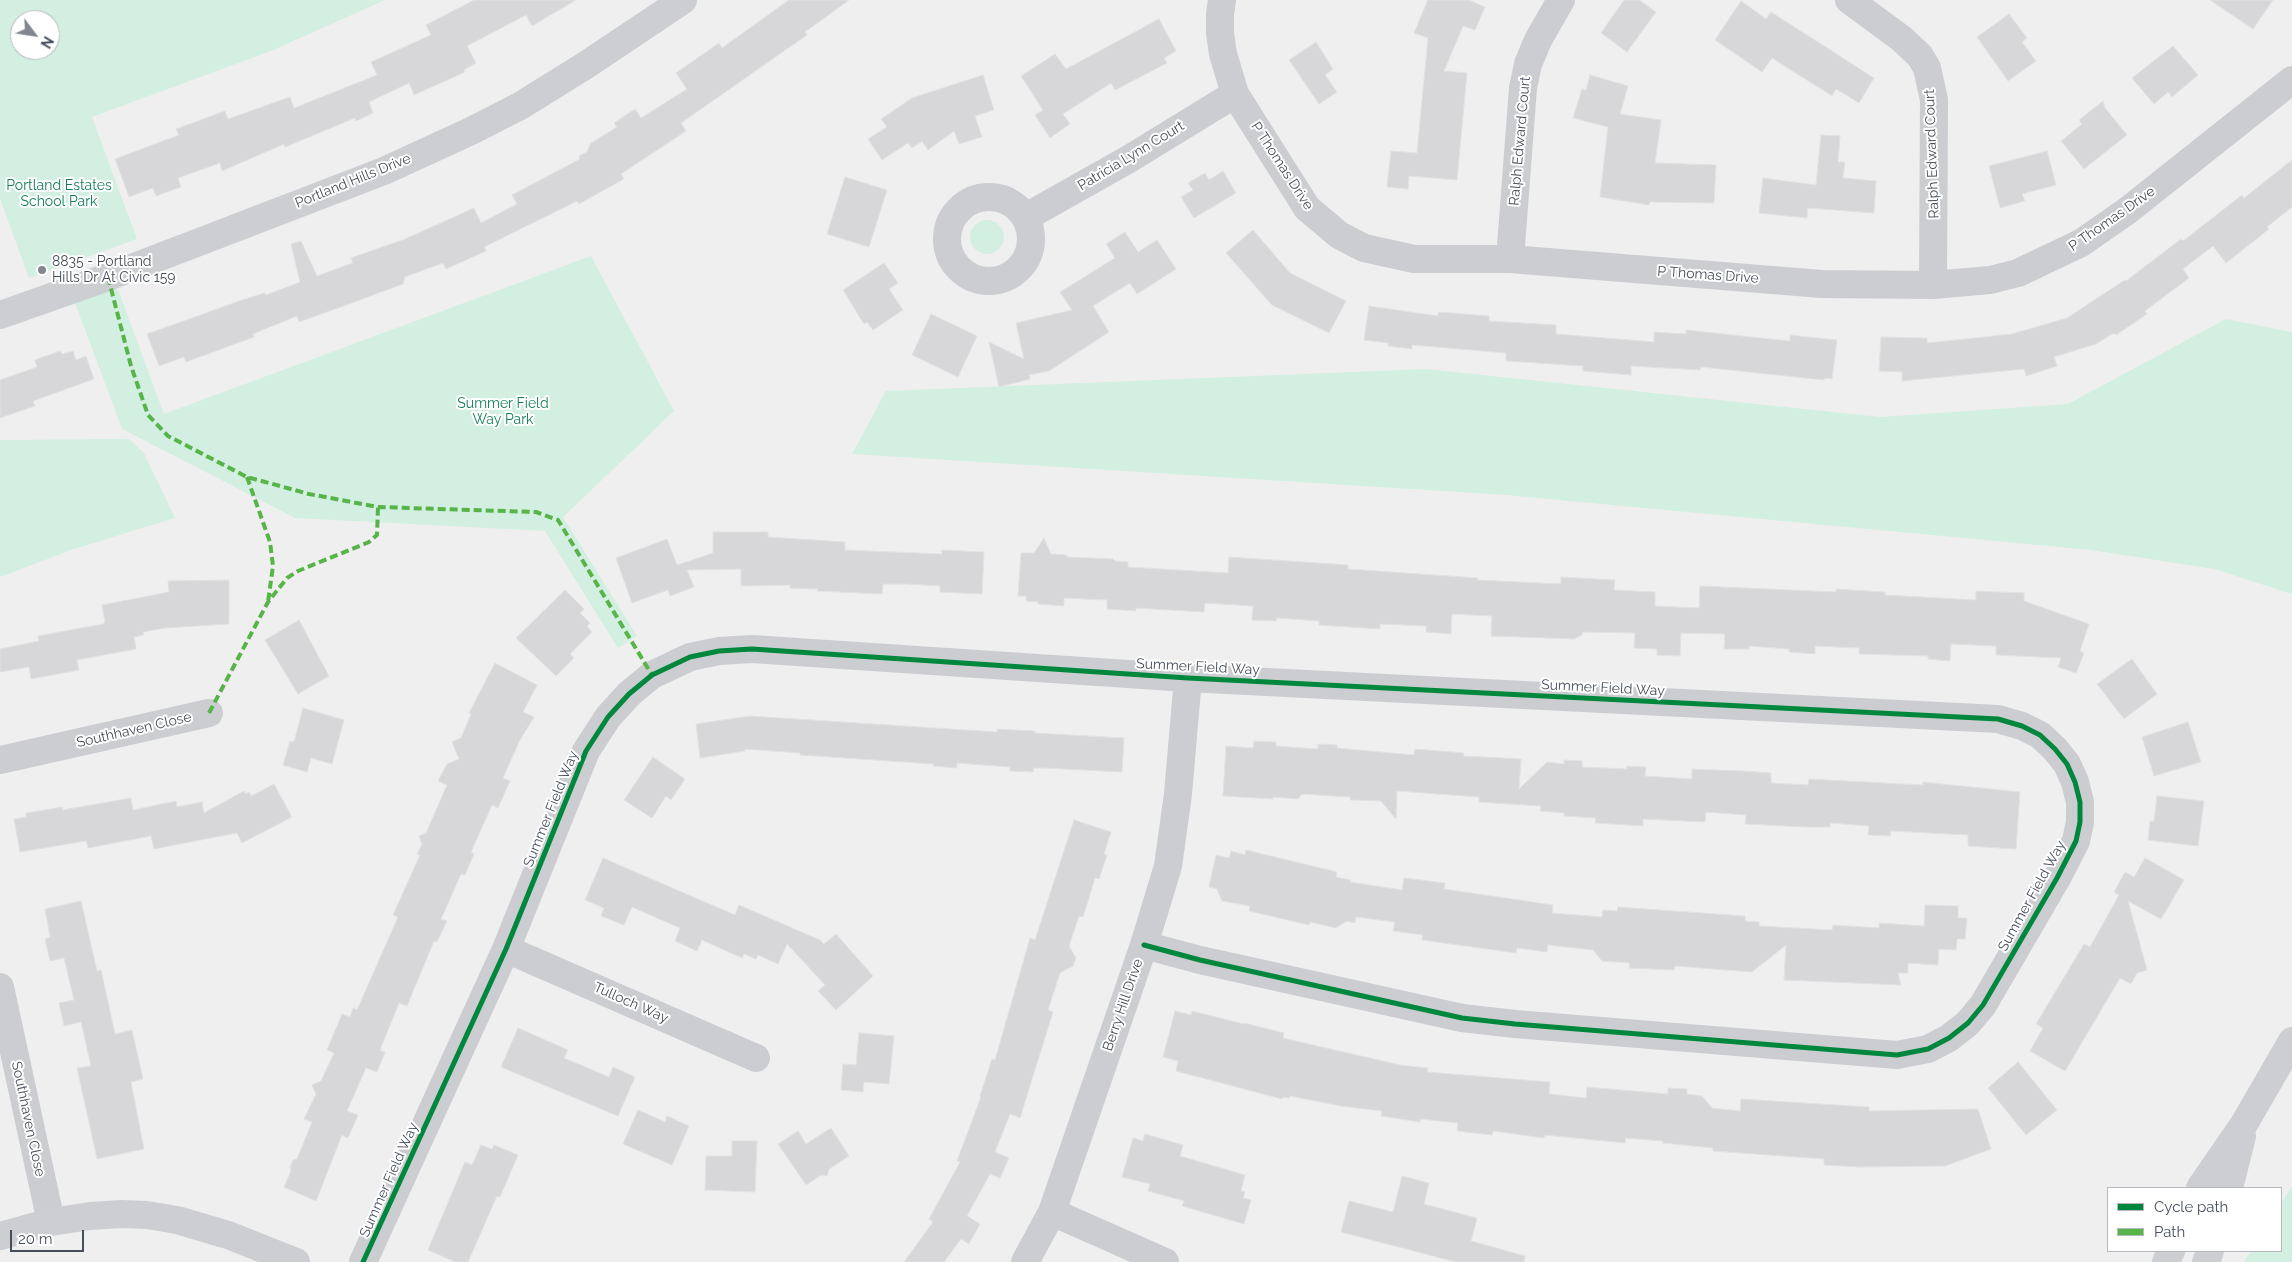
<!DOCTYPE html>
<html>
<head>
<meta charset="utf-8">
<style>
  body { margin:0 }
  #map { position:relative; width:2292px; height:1262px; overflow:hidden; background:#f0efef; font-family:Raleway,sans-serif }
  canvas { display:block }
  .legend { position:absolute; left:2107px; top:1187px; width:175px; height:65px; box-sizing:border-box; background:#fff; border:1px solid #b5b8be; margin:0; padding:6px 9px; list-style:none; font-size:15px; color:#464e5c }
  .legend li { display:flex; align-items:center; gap:10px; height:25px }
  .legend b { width:25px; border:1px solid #b5b8be }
  .north { position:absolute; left:10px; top:10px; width:50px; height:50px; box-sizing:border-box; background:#fff; border:1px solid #b5b8be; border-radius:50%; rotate:121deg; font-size:14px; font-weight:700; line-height:20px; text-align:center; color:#464e5c }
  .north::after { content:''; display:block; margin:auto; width:18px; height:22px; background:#82868f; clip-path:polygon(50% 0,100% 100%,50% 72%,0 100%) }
  .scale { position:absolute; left:10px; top:1230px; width:74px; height:22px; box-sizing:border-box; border:2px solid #464e5c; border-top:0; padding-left:6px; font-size:15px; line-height:18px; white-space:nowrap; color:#464e5c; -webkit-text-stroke:4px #fff; paint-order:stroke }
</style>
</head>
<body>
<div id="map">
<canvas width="2292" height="1262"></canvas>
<ul class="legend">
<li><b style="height:6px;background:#00873e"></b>Cycle path</li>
<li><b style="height:6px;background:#57b448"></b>Path</li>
</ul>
<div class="north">N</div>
<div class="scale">20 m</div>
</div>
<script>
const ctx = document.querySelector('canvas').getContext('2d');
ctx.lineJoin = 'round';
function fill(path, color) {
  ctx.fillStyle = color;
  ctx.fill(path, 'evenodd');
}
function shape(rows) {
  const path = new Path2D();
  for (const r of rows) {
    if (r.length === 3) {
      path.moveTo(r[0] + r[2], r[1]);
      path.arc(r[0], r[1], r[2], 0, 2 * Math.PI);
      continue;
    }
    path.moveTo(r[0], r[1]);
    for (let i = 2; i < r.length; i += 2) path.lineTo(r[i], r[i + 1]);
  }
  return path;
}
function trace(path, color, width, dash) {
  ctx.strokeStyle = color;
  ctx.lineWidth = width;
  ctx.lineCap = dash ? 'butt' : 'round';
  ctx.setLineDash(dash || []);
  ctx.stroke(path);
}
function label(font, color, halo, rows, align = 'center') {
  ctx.font = font + ' Raleway,sans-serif';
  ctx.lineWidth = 4;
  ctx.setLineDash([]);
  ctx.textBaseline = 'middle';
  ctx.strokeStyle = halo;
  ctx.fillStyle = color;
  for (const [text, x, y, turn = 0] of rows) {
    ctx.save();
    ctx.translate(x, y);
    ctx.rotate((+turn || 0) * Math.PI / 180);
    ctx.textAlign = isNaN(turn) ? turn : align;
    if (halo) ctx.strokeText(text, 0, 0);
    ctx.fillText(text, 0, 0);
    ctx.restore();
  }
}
fill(shape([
  [0,0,385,0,271,51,92,117,137,239,29,278,0,199],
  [20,20,50,20,50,50,20,50],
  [987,237,17],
  [591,256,674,411,563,517,637,636,618,648,545,531,295,518,122,429,75,303,117,287,164,414],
  [2226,319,2292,332,2292,594,2214,569,2091,550,1506,495,852,454,886,391,1426,369,1880,417,2068,404],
  [129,439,144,453,175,518,74,549,0,577,0,440],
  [2292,1186,2292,1262,2244,1262,2251,1251,2281,1251,2281,1204]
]), '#d3efe1');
const building = shape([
  [474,0,576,0,532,26,526,15,467,46,476,63,464,70,465,72,414,95,409,83,369,102,373,113,356,121,355,118,285,147,284,144,222,171,220,163,178,178,181,187,156,196,153,188,129,197,115,159,179,135,176,129,225,111,228,119,290,97,294,108,377,75,371,62,431,35,426,25,474,0],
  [789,0,849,0,805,32,807,35,681,123,686,131,621,174,624,179,579,204,577,201,484,247,486,251,446,269,443,263,405,277,403,284,349,304,299,322,297,316,253,334,254,337,186,362,184,357,159,366,147,334,245,299,265,293,266,295,300,282,291,244,301,241,317,276,353,263,351,258,405,239,474,208,481,223,517,204,512,195,580,159,579,156,587,152,591,143,617,127,614,123,635,109,641,118,687,89,676,73,719,43,722,48,789,0],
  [1428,0,1469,0,1485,7,1475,30,1463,26,1444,71,1467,73,1457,180,1409,176,1408,189,1387,187,1391,151,1417,153,1428,38,1414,33,1428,0],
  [1624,0,1639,0,1656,12,1627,52,1601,33,1624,0],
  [2210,0,2273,0,2253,29,2210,0],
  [1741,1,1766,19,1771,12,1874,78,1859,103,1836,89,1832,96,1772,58,1762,72,1715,40,1741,1],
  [2009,14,2027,38,2022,42,2036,61,2008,81,1977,37,2009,14],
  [1159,19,1176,51,1164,58,1167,63,1115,90,1111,83,1063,114,1070,124,1050,138,1035,115,1043,110,1021,76,1055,54,1066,69,1159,19],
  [1316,42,1333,69,1325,75,1337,92,1319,104,1289,60,1316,42],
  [2173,46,2198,75,2172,97,2168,92,2154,104,2132,78,2173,46],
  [983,75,994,110,975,116,982,137,959,144,954,131,928,150,922,141,912,148,908,143,882,160,868,139,887,127,881,119,912,98,983,75],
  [1590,75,1628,86,1620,114,1661,120,1655,163,1716,165,1714,203,1650,202,1649,205,1600,197,1608,127,1573,118,1582,89,1586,90,1590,75],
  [2103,101,2105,108,2127,135,2084,169,2061,141,2082,124,2079,120,2103,101],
  [1821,135,1840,136,1838,162,1845,162,1843,178,1876,181,1874,213,1808,208,1807,218,1759,213,1763,178,1816,185,1821,135],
  [2047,151,2056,185,2022,194,2025,201,2000,208,1989,166,2047,151],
  [2292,160,2292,207,2267,227,2269,229,2226,263,2213,246,2183,269,2189,278,2145,311,2147,314,2116,335,2114,333,2096,344,2054,357,2057,366,2026,376,2024,369,1902,381,1902,372,1879,371,1881,337,1927,338,1927,343,2012,334,2067,318,2125,280,2126,281,2181,239,2183,241,2242,195,2244,198,2292,160],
  [1223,171,1236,193,1194,218,1181,197,1193,190,1188,183,1205,173,1209,180,1223,171],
  [845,177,887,190,869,247,827,234,845,177],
  [1253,230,1290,273,1346,301,1329,333,1272,305,1226,253,1253,230],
  [1125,232,1138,252,1157,240,1176,269,1137,294,1130,283,1093,306,1109,332,1049,371,1029,375,1030,379,999,387,989,342,1024,359,1016,323,1072,310,1060,292,1115,258,1106,244,1125,232],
  [884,263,898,283,889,289,903,310,873,330,867,322,864,324,843,290,884,263],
  [1369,306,1438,316,1439,312,1489,316,1489,321,1556,325,1556,334,1654,342,1654,332,1686,334,1686,330,1790,341,1790,335,1837,340,1832,379,1825,378,1824,380,1701,367,1700,370,1631,366,1631,375,1583,371,1583,366,1506,361,1506,353,1412,345,1412,349,1388,346,1388,343,1364,340,1369,306],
  [931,314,977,336,958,377,912,355,931,314],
  [60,351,62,354,73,351,76,360,86,356,94,379,33,401,35,406,0,418,0,380,37,367,35,360,60,351],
  [713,532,768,532,768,537,845,542,845,550,942,554,942,550,984,552,982,594,940,592,940,586,906,584,883,584,882,594,817,591,818,589,790,588,790,585,741,586,741,569,687,570,694,587,670,596,668,590,632,603,616,558,667,539,677,565,713,553,713,532],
  [1044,538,1051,554,1067,555,1067,557,1113,559,1115,561,1128,562,1128,567,1228,573,1229,557,1348,565,1348,569,1478,578,1477,580,1561,584,1561,577,1615,580,1614,590,1655,592,1655,606,1699,608,1700,586,1836,592,1836,589,1885,592,1885,595,1976,600,1976,591,2024,593,2024,601,2089,624,2080,651,2084,653,2076,673,2058,667,2061,658,1996,655,1996,646,1951,644,1950,661,1928,659,1928,656,1859,654,1859,648,1815,646,1815,654,1789,652,1789,649,1749,646,1749,649,1724,649,1725,634,1681,633,1680,656,1657,655,1657,649,1634,648,1635,633,1583,632,1582,635,1574,639,1491,636,1492,616,1452,614,1451,634,1426,632,1426,626,1380,624,1380,629,1319,625,1319,621,1277,618,1276,621,1252,620,1253,606,1205,603,1204,612,1136,608,1136,611,1107,609,1107,600,1064,598,1064,606,1038,604,1038,602,1026,601,1026,596,1018,596,1021,553,1034,553,1044,538],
  [229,580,229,624,165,628,143,632,144,635,134,637,136,649,77,660,79,670,31,679,29,667,0,672,0,649,39,641,38,636,103,624,105,622,102,605,169,592,168,581,229,580],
  [565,590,584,609,580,613,590,623,587,626,592,632,570,654,574,658,556,676,516,638,565,590],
  [299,620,329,676,298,694,265,640,299,620],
  [2132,659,2157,694,2124,719,2097,684,2132,659],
  [495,663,537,685,523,712,534,717,520,740,503,778,510,781,498,808,492,805,471,852,474,854,465,875,461,874,441,919,447,921,437,942,434,941,407,1006,399,1003,380,1050,385,1052,377,1072,366,1068,347,1111,358,1115,348,1138,342,1135,316,1201,284,1187,291,1171,290,1167,293,1160,297,1159,312,1122,304,1119,316,1094,312,1085,321,1081,334,1053,327,1050,342,1014,350,1017,353,1008,357,1010,398,917,393,915,420,855,417,854,422,844,419,836,426,833,447,785,438,781,447,764,459,759,452,742,461,738,471,714,469,713,495,663],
  [303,708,344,720,332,764,311,758,307,772,283,765,290,741,294,742,303,708],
  [750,716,997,732,997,729,1035,731,1035,733,1124,738,1122,772,1045,768,1034,768,1033,772,1010,771,1010,767,957,763,957,768,933,766,934,764,800,755,800,753,745,749,745,751,700,758,696,724,750,716],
  [2188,722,2201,762,2154,776,2142,737,2188,722],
  [1254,741,1276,742,1276,746,1318,749,1318,744,1337,745,1337,748,1414,755,1415,749,1464,753,1463,756,1521,759,1519,789,1547,762,1564,764,1564,760,1582,761,1582,767,1627,769,1627,766,1646,767,1645,776,1692,779,1692,769,1743,771,1771,773,1771,783,1808,785,1809,779,1923,785,1923,782,2020,792,2016,849,1968,846,1968,835,1891,831,1890,836,1868,835,1869,826,1830,823,1830,827,1807,827,1745,824,1746,815,1706,812,1705,822,1643,819,1643,826,1595,823,1596,818,1564,816,1564,813,1540,811,1541,806,1479,802,1479,797,1397,791,1396,819,1381,801,1350,800,1350,797,1302,794,1298,799,1273,797,1273,799,1223,796,1226,746,1253,748,1254,741],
  [653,757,685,779,671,800,666,796,652,818,624,800,653,757],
  [274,784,292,817,242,843,237,833,154,849,151,836,88,848,86,841,20,852,14,819,26,817,26,813,62,807,63,810,131,798,133,810,176,801,177,807,202,802,204,813,244,791,245,794,249,792,251,796,274,784],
  [2157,796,2204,801,2198,846,2148,840,2150,821,2154,821,2157,796],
  [1074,820,1111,832,1104,854,1107,855,1099,879,1095,878,1083,917,1079,916,1069,946,1076,958,1073,966,1060,973,1048,1010,1053,1012,1020,1118,1010,1114,995,1152,1009,1158,1000,1178,990,1174,967,1216,980,1224,969,1244,961,1239,944,1262,904,1262,933,1222,929,1219,960,1162,957,1161,981,1097,980,1096,992,1059,995,1060,1030,938,1035,940,1074,820],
  [1246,850,1337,872,1336,877,1351,880,1350,882,1402,890,1404,878,1445,883,1444,889,1553,905,1552,913,1602,917,1603,910,1617,911,1618,907,1745,916,1745,921,1759,922,1759,926,1832,930,1833,925,1879,928,1879,923,1924,926,1925,905,1958,906,1958,918,1967,918,1965,939,1957,939,1956,950,1939,949,1938,965,1908,963,1908,973,1898,973,1901,985,1784,980,1786,945,1752,972,1675,966,1674,970,1629,968,1630,963,1602,961,1593,950,1548,945,1547,952,1517,948,1516,953,1422,940,1423,935,1393,931,1395,922,1356,917,1355,923,1347,921,1336,928,1310,922,1309,925,1249,911,1250,906,1222,901,1217,889,1209,887,1216,855,1229,858,1231,851,1245,855,1246,850],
  [603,858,735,915,739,905,820,940,824,944,836,934,873,976,836,1010,818,991,825,985,787,944,778,964,758,955,756,959,744,954,742,958,702,940,697,951,675,941,680,928,632,907,624,925,601,916,604,908,585,900,603,858],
  [2145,858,2184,880,2161,919,2128,901,2147,970,2137,973,2131,984,2120,978,2065,1071,2030,1051,2043,1028,2036,1024,2084,944,2090,947,2119,895,2114,892,2125,872,2134,877,2145,858],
  [81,901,97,971,101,970,115,1034,132,1030,143,1079,131,1082,144,1149,97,1159,77,1068,91,1066,81,1022,64,1026,59,1003,74,1000,64,958,50,961,45,939,50,937,45,909,81,901],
  [1175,1011,1191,1015,1192,1011,1244,1024,1244,1023,1284,1033,1283,1038,1400,1065,1428,1068,1427,1072,1550,1082,1549,1094,1586,1098,1587,1087,1668,1094,1668,1088,1687,1089,1687,1094,1702,1096,1712,1108,1740,1111,1741,1099,1869,1107,1869,1111,1978,1109,1991,1149,1945,1166,1859,1167,1824,1165,1824,1159,1713,1151,1713,1148,1663,1143,1663,1141,1626,1138,1625,1143,1545,1135,1544,1138,1493,1131,1492,1135,1457,1131,1458,1123,1420,1119,1420,1122,1381,1116,1382,1111,1341,1106,1290,1096,1289,1098,1283,1097,1282,1099,1176,1071,1178,1061,1163,1057,1175,1011],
  [518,1028,568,1050,564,1058,609,1077,613,1067,635,1077,618,1116,501,1067,518,1028],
  [859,1033,894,1036,889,1084,864,1082,863,1092,841,1090,843,1064,856,1065,859,1033],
  [2018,1062,2057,1110,2026,1135,1988,1088,2018,1062],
  [638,1110,665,1122,667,1116,689,1126,672,1165,623,1144,638,1110],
  [831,1128,849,1156,829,1169,827,1176,821,1175,806,1185,778,1144,798,1131,806,1144,831,1128],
  [1145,1134,1183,1145,1180,1156,1245,1175,1241,1191,1245,1192,1243,1198,1251,1200,1244,1224,1182,1206,1184,1201,1148,1191,1150,1184,1122,1177,1133,1138,1143,1141,1145,1134],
  [732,1141,757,1141,755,1192,705,1190,706,1156,732,1156,732,1141],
  [481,1145,492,1149,494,1145,518,1155,500,1197,497,1196,468,1262,455,1262,428,1250,465,1162,472,1165,481,1145],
  [1402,1176,1429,1183,1424,1204,1477,1218,1471,1241,1525,1256,1524,1262,1456,1262,1341,1232,1349,1201,1393,1212,1402,1176]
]);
fill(building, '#d7d7d9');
trace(building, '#e1e1e2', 1);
trace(shape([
  [1222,0,1220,14,1220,33,1223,54,1235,94,1307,208,1339,235,1364,248,1414,259,1510,259,1822,284,1933,285,1990,280,2018,273,2081,243,2127,211,2292,80],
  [1849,0,1902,39,1920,56,1927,68,1934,100,1933,285],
  [989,239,42],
  [1026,217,1129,159,1235,94],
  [1510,259,1523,88,1528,64,1538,40,1561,0],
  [0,760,209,713],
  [506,949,756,1058],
  [0,987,51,1222],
  [1052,1212,1165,1262],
  [363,1262,506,949,586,751,608,717,629,694,652,675,690,657,719,651,752,649,1188,678,1998,719,2022,726,2040,735,2055,749,2067,764,2075,782,2080,802,2080,822,2076,841,2057,878,1983,1005,1968,1023,1949,1038,1928,1049,1897,1055,1515,1024,1462,1018,1200,960,1144,945],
  [1025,1262,1052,1212,1144,945,1168,866,1178,794,1188,678]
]), '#cbcdd0', 28);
trace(shape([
  [0,315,108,277,384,171,471,131,520,106,586,65,683,0],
  [2200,1188,2244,1124,2292,1041],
  [2229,1188,2242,1136],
  [0,1236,51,1222,90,1216,121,1214,147,1215,177,1220,228,1235,296,1262],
  [2166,1262,2171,1251],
  [2206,1262,2210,1251]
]), '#ccced1', 28);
trace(shape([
  [108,277,131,366,148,415,168,436,247,477,309,494,378,507,536,512,558,520,652,675],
  [247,477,270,542,273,566,268,602],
  [209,713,268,602,287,578,298,571,369,542,377,535,378,507]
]), '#57b448', 4, [8, 4]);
trace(shape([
  [363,1262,506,949,586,751,608,717,629,694,652,675,690,657,719,651,752,649,1188,678,1998,719,2022,726,2040,735,2055,749,2067,764,2075,782,2080,802,2080,822,2076,841,2057,878,1983,1005,1968,1023,1949,1038,1928,1049,1897,1055,1515,1024,1462,1018,1200,960,1144,945]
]), '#00873e', 5);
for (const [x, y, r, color] of [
  [42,270,5,"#82868f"]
]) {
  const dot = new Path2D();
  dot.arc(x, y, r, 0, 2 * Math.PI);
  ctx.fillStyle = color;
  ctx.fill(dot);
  trace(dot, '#fff', 2);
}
label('14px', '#464e5c', '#fff', [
  ["Ralph Edward Court",1520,141,-85],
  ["Ralph Edward Court",1932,154,-92],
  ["Patricia Lynn Court",1131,156,-31],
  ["P Thomas Drive",1282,166,57],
  ["Portland Hills Drive",353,181,-22],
  ["P Thomas Drive",2112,219,-35],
  ["P Thomas Drive",1708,275,4],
  ["Summer Field Way",1198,667,3],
  ["Summer Field Way",1603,688,3],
  ["Southhaven Close",134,730,-13],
  ["Summer Field Way",551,809,-68],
  ["Summer Field Way",2032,896,-61],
  ["Tulloch Way",631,1003,24],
  ["Berry Hill Drive",1123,1005,-71],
  ["Southhaven Close",28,1119,78],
  ["Summer Field Way",389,1180,-66]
]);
label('14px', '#157e57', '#fff', [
  ["Portland Estates",59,186],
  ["School Park",59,202],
  ["Summer Field",503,404],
  ["Way Park",503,420]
]);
label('14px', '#464e5c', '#fff', [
  ["8835 - Portland",52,262],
  ["Hills Dr At Civic 159",52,278]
], 'left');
</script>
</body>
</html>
